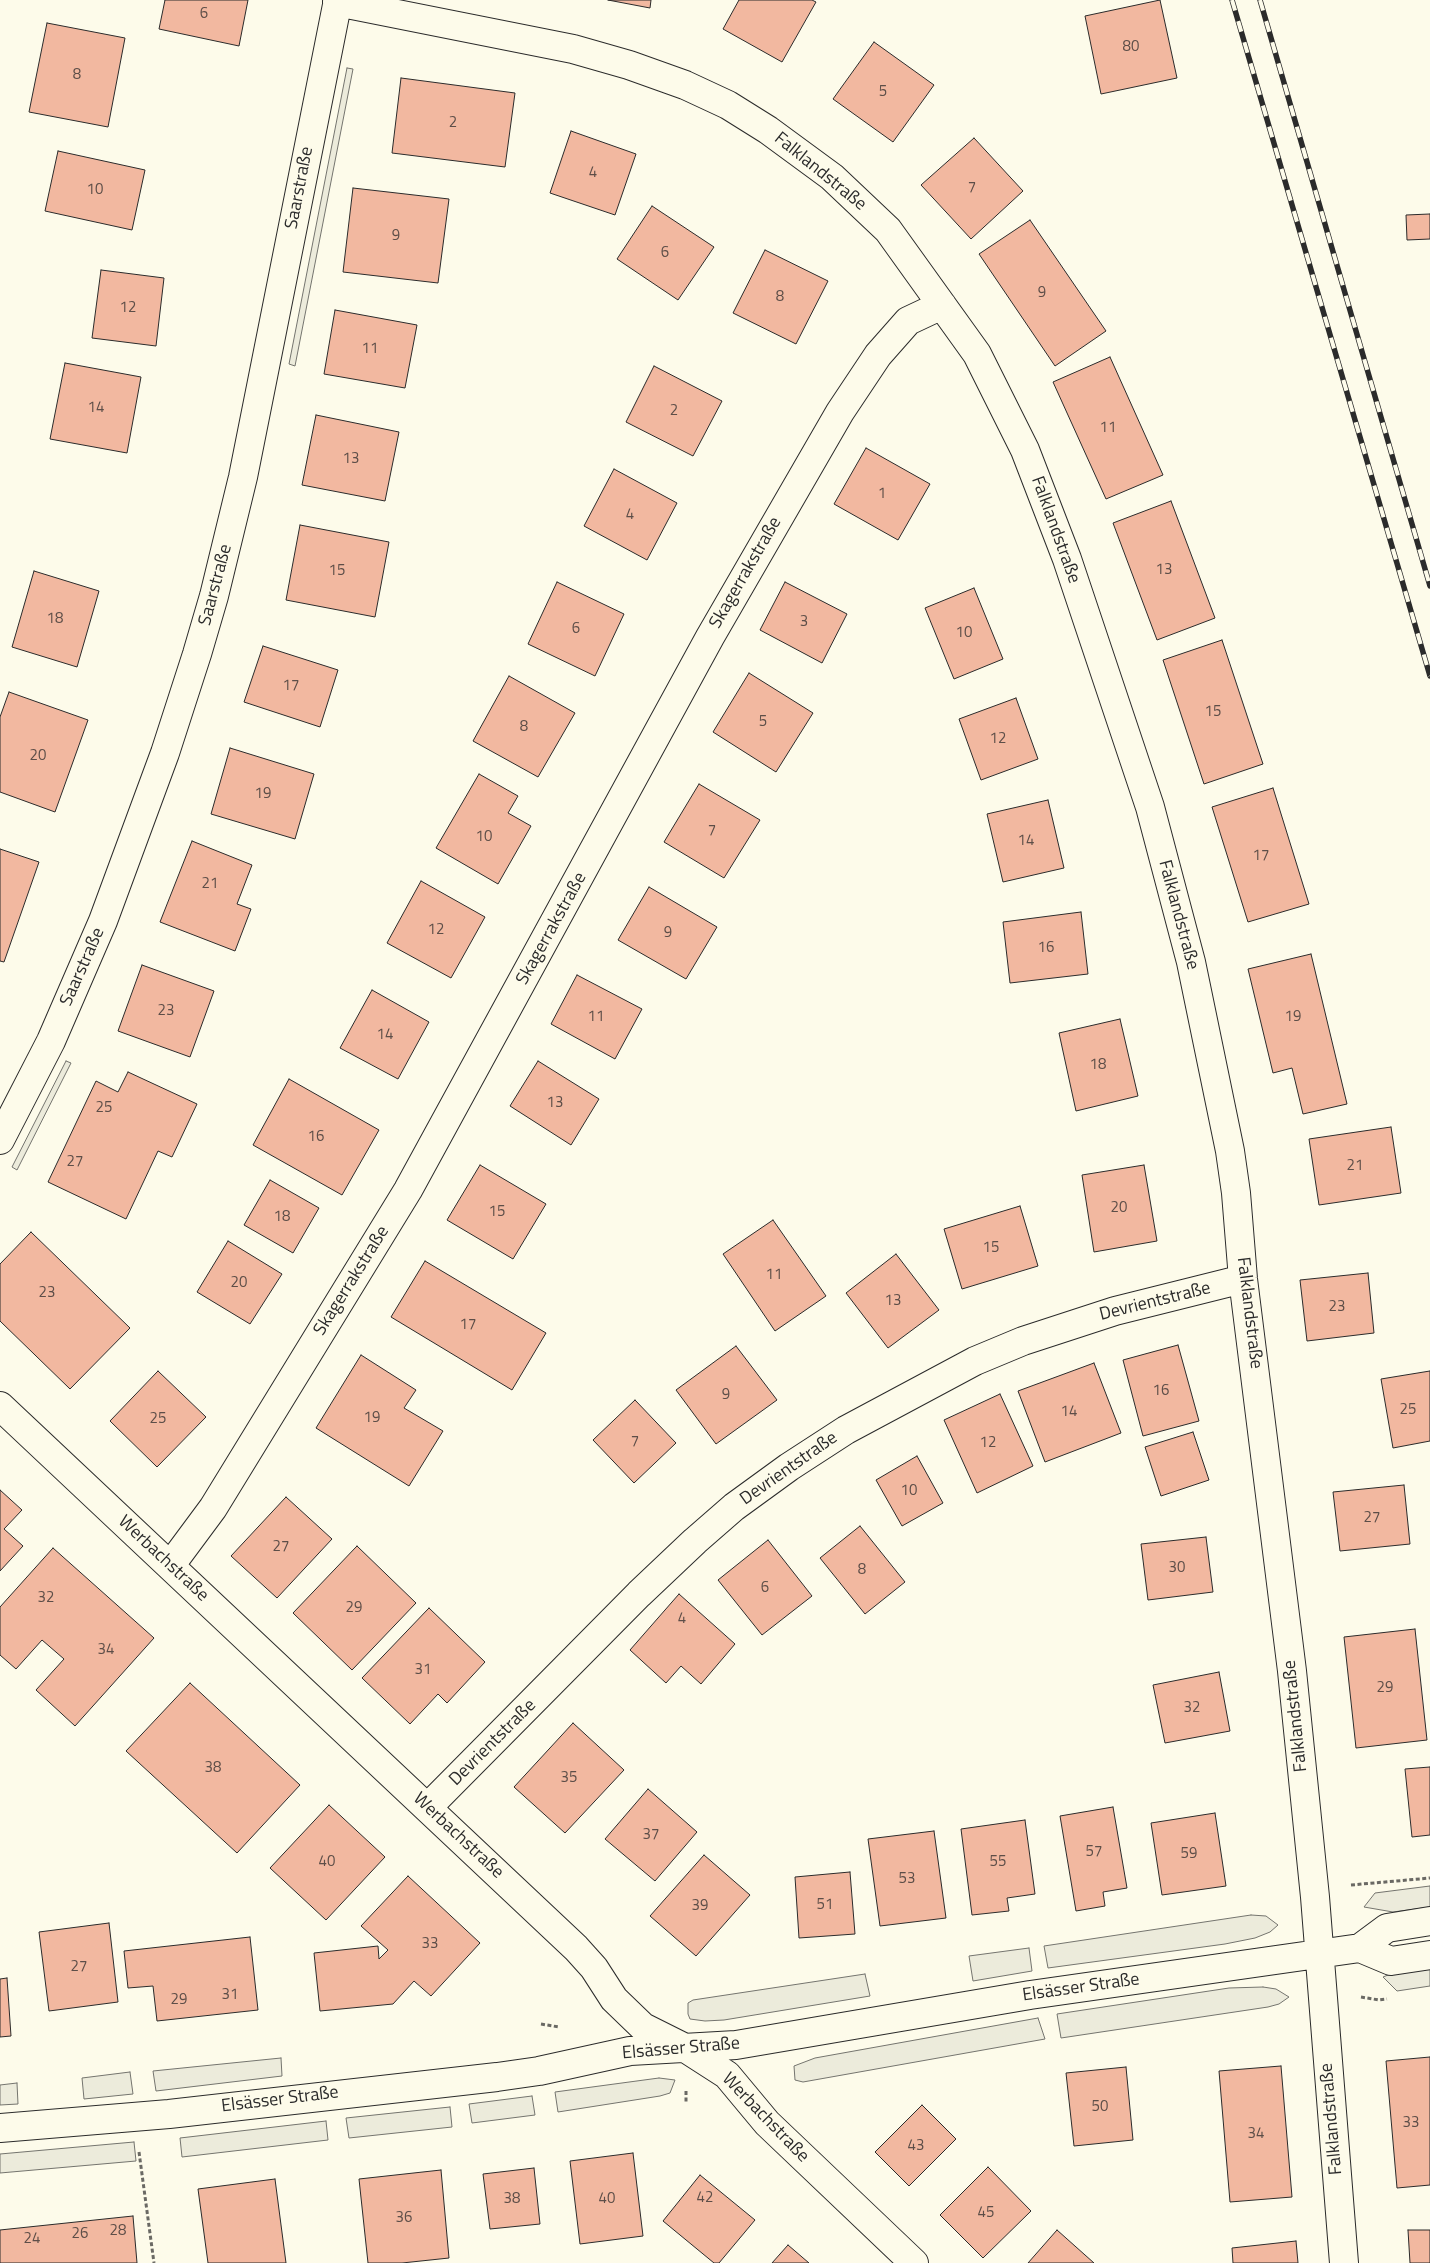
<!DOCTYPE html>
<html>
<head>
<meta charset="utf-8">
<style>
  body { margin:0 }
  canvas { display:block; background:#fdfbea }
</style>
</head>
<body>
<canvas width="1430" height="2263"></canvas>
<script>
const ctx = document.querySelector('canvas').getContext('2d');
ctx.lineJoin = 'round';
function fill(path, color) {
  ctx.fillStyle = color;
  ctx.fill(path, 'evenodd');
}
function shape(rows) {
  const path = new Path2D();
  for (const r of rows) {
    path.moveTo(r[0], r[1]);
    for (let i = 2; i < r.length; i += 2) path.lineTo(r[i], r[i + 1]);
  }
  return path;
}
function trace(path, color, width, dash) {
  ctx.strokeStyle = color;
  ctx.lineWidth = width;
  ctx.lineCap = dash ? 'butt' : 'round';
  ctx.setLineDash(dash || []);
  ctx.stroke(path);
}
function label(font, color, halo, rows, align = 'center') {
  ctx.font = font + ' "Titillium Web",sans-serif';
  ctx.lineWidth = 4;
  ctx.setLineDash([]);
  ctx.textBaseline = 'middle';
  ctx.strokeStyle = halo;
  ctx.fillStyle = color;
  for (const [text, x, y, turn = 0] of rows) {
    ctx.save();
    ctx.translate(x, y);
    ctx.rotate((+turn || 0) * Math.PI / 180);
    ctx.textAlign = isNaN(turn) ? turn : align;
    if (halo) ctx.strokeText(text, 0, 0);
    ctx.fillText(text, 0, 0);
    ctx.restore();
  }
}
const green = shape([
  [347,68,353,69,295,366,289,364,347,68],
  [66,1061,71,1063,17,1170,12,1167,66,1061],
  [1430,1886,1430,1907,1393,1912,1364,1907,1375,1893,1430,1886],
  [1251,1915,1266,1916,1278,1925,1270,1932,1255,1938,1225,1944,1048,1968,1044,1946,1251,1915],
  [1029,1948,1032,1971,973,1981,969,1956,1029,1948],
  [1430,1966,1430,1986,1397,1991,1383,1977,1393,1973,1430,1966],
  [865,1974,870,1996,724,2020,705,2021,690,2019,688,2014,688,2003,693,2000,865,1974],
  [1263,1987,1276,1989,1289,1997,1279,2004,1268,2007,1061,2038,1057,2014,1229,1988,1263,1987],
  [1038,2018,1045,2039,803,2082,795,2080,794,2066,815,2058,1038,2018],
  [281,2058,282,2076,156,2091,153,2071,281,2058],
  [130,2072,133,2094,84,2099,82,2078,130,2072],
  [659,2078,675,2080,670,2093,660,2096,558,2112,555,2092,659,2078],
  [17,2083,18,2104,0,2105,0,2085,17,2083],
  [532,2096,535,2115,472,2123,469,2104,532,2096],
  [450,2107,452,2127,349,2138,346,2118,450,2107],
  [326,2121,328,2140,182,2157,180,2138,326,2121],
  [134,2142,136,2161,0,2173,0,2154,134,2142]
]);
fill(green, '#ecebdb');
trace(green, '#74746e', 1);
const building = shape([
  [165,0,248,0,239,46,159,29,165,0],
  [608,0,651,0,650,8,608,0],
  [739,0,812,0,816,2,782,62,723,29,739,0],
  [1160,0,1177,78,1101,94,1085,16,1160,0],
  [47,23,125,38,108,127,29,112,47,23],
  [874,42,934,85,893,142,833,99,874,42],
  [401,78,515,93,505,167,392,153,401,78],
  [571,131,636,154,615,215,550,193,571,131],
  [974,138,1023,191,971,239,921,185,974,138],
  [58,151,145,170,132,230,45,211,58,151],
  [353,188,449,199,438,283,343,272,353,188],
  [652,206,714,247,678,300,617,259,652,206],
  [1430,214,1430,239,1407,240,1406,215,1430,214],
  [1030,220,1106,331,1055,366,979,254,1030,220],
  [765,250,828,281,796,344,733,313,765,250],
  [101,270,164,278,156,346,92,338,101,270],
  [335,310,417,325,405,388,324,374,335,310],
  [1110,357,1163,475,1106,499,1053,382,1110,357],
  [65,363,141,377,127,453,50,439,65,363],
  [654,366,722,401,693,456,626,422,654,366],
  [316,415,399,432,385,501,302,485,316,415],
  [866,448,930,484,898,540,834,504,866,448],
  [614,469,677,503,647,560,584,526,614,469],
  [1171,501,1215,618,1157,640,1113,523,1171,501],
  [300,525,389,542,375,617,286,600,300,525],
  [34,571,99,591,77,667,12,647,34,571],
  [557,582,624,614,595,676,528,644,557,582],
  [785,582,847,614,822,663,760,630,785,582],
  [974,588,1003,659,954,679,925,608,974,588],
  [1222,640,1263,764,1204,784,1163,660,1222,640],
  [263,646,338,670,320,727,244,702,263,646],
  [749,673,813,713,776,772,713,732,749,673],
  [509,676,575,713,538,777,473,741,509,676],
  [9,692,88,720,55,812,0,792,0,717,9,692],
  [1016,698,1038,759,981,780,959,719,1016,698],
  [230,748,314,774,295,839,211,814,230,748],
  [479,774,518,796,508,813,531,826,498,884,436,848,479,774],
  [699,784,760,820,724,878,664,842,699,784],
  [1273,788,1309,904,1248,922,1212,807,1273,788],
  [1048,800,1064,868,1003,882,987,814,1048,800],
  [192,841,252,865,237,904,251,909,235,951,160,922,192,841],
  [0,849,39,862,4,962,0,961,0,849],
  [421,881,485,917,451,978,387,943,421,881],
  [649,887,717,927,686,979,618,940,649,887],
  [1081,912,1088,974,1010,983,1003,922,1081,912],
  [1311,954,1347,1104,1303,1114,1292,1068,1273,1073,1248,969,1311,954],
  [142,965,214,991,190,1057,118,1031,142,965],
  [577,975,642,1009,615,1059,551,1024,577,975],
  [372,990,429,1022,398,1079,340,1048,372,990],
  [1120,1019,1138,1096,1076,1111,1059,1033,1120,1019],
  [538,1061,599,1099,571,1145,510,1106,538,1061],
  [128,1072,197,1104,172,1157,158,1151,126,1219,48,1182,96,1081,118,1092,128,1072],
  [289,1079,379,1130,342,1195,253,1145,289,1079],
  [1391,1127,1401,1193,1319,1205,1309,1139,1391,1127],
  [480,1165,546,1204,513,1259,447,1220,480,1165],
  [1144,1165,1157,1241,1094,1252,1082,1175,1144,1165],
  [270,1180,319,1208,293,1253,244,1225,270,1180],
  [1020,1206,1038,1266,962,1289,944,1229,1020,1206],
  [773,1220,826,1296,775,1331,723,1254,773,1220],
  [31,1232,130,1328,70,1389,0,1321,0,1264,31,1232],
  [228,1241,282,1274,250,1324,197,1292,228,1241],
  [896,1254,939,1310,888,1348,846,1293,896,1254],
  [425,1261,546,1333,512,1390,391,1317,425,1261],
  [1368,1273,1374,1333,1307,1341,1300,1280,1368,1273],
  [1178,1345,1199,1421,1143,1436,1123,1360,1178,1345],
  [736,1346,777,1400,716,1444,676,1390,736,1346],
  [361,1355,416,1390,404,1408,443,1431,409,1486,316,1428,361,1355],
  [1094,1363,1121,1433,1045,1462,1018,1391,1094,1363],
  [158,1371,206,1417,157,1467,110,1421,158,1371],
  [1430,1371,1430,1441,1393,1448,1381,1379,1430,1371],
  [1000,1394,1033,1466,977,1493,944,1420,1000,1394],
  [635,1400,676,1443,634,1483,593,1440,635,1400],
  [1193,1432,1209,1480,1161,1496,1145,1447,1193,1432],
  [917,1456,943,1503,902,1526,876,1480,917,1456],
  [1404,1485,1410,1544,1340,1551,1333,1492,1404,1485],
  [0,1490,22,1510,4,1529,23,1546,0,1571,0,1490],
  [286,1497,332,1539,277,1598,231,1556,286,1497],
  [860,1526,905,1582,865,1614,820,1558,860,1526],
  [1206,1537,1213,1592,1148,1600,1141,1544,1206,1537],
  [768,1540,812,1596,762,1635,718,1580,768,1540],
  [357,1546,416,1603,352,1670,293,1613,357,1546],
  [53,1548,154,1638,75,1726,36,1690,64,1659,42,1640,16,1669,0,1655,0,1607,53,1548],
  [679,1594,735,1644,701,1684,681,1666,666,1683,630,1650,679,1594],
  [429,1608,485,1662,447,1703,438,1694,410,1724,362,1678,429,1608],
  [1415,1629,1427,1740,1356,1748,1344,1637,1415,1629],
  [1219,1672,1230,1731,1165,1743,1153,1685,1219,1672],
  [190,1683,300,1785,237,1853,126,1751,190,1683],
  [573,1723,624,1770,565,1833,514,1787,573,1723],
  [1430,1767,1430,1835,1412,1837,1405,1769,1430,1767],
  [648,1789,697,1832,655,1881,605,1839,648,1789],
  [329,1805,385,1857,326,1920,270,1868,329,1805],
  [1113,1807,1127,1888,1103,1892,1105,1906,1076,1911,1060,1816,1113,1807],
  [1215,1813,1226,1886,1162,1895,1151,1823,1215,1813],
  [1025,1820,1035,1894,1007,1898,1009,1911,972,1915,961,1829,1025,1820],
  [934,1831,946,1918,880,1926,868,1839,934,1831],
  [704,1855,750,1895,696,1956,650,1916,704,1855],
  [850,1872,855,1934,799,1938,795,1877,850,1872],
  [408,1876,480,1943,431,1996,414,1981,393,2004,320,2011,314,1953,378,1946,379,1959,388,1950,361,1926,408,1876],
  [109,1923,118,2002,49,2011,39,1932,109,1923],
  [250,1937,258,2010,157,2021,153,1986,128,1988,124,1951,250,1937],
  [7,1978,11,2036,0,2037,0,1979,7,1978],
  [1430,2057,1430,2185,1397,2188,1386,2061,1430,2057],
  [1281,2066,1292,2197,1230,2202,1219,2071,1281,2066],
  [1126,2067,1133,2140,1074,2146,1066,2073,1126,2067],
  [922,2105,956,2139,909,2186,875,2152,922,2105],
  [633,2153,643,2236,580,2244,570,2161,633,2153],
  [988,2167,1031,2211,983,2258,940,2215,988,2167],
  [534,2168,540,2224,490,2229,483,2174,534,2168],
  [441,2170,449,2258,402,2263,368,2263,359,2179,441,2170],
  [700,2175,755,2220,719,2263,714,2263,663,2221,700,2175],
  [275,2179,286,2263,208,2263,198,2189,275,2179],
  [133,2216,137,2263,0,2263,0,2230,133,2216],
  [1057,2230,1094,2263,1028,2263,1057,2230],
  [1408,2230,1430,2230,1430,2263,1410,2263,1408,2230],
  [1296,2241,1298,2263,1233,2263,1232,2248,1296,2241],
  [788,2245,809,2263,772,2263,788,2245]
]);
fill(building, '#f2b8a0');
trace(building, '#2b2b2b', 1);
const minor = shape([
  [337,2,573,49,629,65,685,85,728,105,768,130,832,177,888,230,977,354,1025,450,1067,559,1150,807,1191,962,1230,1151,1236,1193,1243,1279,1292,1671,1315,1897,1344,2263],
  [0,1140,51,1041,103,921,165,753,197,654,214,596,243,477,338,0],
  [0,1406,576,1948,594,1968,614,1999,643,2027,685,2048,727,2075,767,2123,914,2263],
  [170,1566,213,1508,408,1190,710,637,840,412,878,355,908,321,942,305],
  [428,1807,639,1594,695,1541,734,1507,789,1467,846,1430,975,1361,1023,1341,1115,1311,1243,1279],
  [1360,1948,1391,1961,1430,1955],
  [0,2128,169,2114,497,2077,539,2071,630,2051,736,2045,1030,1995,1360,1948,1387,1928,1430,1921]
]);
trace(minor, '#2b2b2b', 30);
trace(shape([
  [1351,1885,1430,1878],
  [1361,1997,1379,2000,1387,1999],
  [541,2024,559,2027],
  [686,2091,686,2103],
  [139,2152,154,2263]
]), '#6a6964', 3, [4, 2.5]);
trace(minor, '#fdfbea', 28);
const rail = shape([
  [1232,0,1430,676],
  [1260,0,1430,586]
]);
trace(rail, '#2b2b2b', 5.5);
trace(rail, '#fdfbea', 4, [11]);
label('15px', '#5d4e48', null, [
  ["6",204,14],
  ["80",1131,47],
  ["8",77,75],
  ["5",883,92],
  ["2",453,123],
  ["4",593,173],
  ["7",972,188],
  ["10",95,190],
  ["9",396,236],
  ["6",665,253],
  ["9",1042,293],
  ["8",780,297],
  ["12",128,308],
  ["11",370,349],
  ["14",96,408],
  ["2",674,411],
  ["11",1108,428],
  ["13",351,459],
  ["1",882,494],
  ["4",630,515],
  ["13",1164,570],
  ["15",337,571],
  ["18",55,619],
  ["3",804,622],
  ["6",576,629],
  ["10",964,633],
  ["17",291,686],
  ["15",1213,712],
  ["5",763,722],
  ["8",524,727],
  ["12",998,739],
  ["20",38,756],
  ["19",263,794],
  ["7",712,831],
  ["10",484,837],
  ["14",1026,841],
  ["17",1261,856],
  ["21",210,884],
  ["12",436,930],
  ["9",668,933],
  ["16",1046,948],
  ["23",166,1011],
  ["11",596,1017],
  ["19",1293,1017],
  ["14",385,1035],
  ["18",1098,1065],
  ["13",555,1103],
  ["25",104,1108],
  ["16",316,1137],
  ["27",75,1162],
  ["21",1355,1166],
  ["20",1119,1208],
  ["15",497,1212],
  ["18",282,1217],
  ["15",991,1248],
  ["11",774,1275],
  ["20",239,1283],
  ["23",47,1293],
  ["13",893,1301],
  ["23",1337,1307],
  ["17",468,1325],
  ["16",1161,1391],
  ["9",726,1395],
  ["25",1408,1410],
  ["14",1069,1412],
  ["19",372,1418],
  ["25",158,1419],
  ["7",635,1442],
  ["12",988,1443],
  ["10",909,1491],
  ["27",1372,1518],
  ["27",281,1547],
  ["30",1177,1568],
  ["8",862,1570],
  ["6",765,1588],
  ["32",46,1598],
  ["29",354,1608],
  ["4",682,1619],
  ["34",106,1650],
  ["31",423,1670],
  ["29",1385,1688],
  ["32",1192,1708],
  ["38",213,1768],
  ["35",569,1778],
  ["37",651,1835],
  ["57",1094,1852],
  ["59",1189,1854],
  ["40",327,1862],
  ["55",998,1862],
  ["53",907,1879],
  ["51",825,1905],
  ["39",700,1906],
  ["33",430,1944],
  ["27",79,1967],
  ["31",230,1995],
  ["29",179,2000],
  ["50",1100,2107],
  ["33",1411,2123],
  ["34",1256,2134],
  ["43",916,2146],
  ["42",705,2198],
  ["38",512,2199],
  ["40",607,2199],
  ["45",986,2213],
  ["36",404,2218],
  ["28",118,2231],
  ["26",80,2234],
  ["24",32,2239]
]);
label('18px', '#2b2b2b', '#fdfbea', [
  ["Falklandstraße",820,172,39],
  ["Saarstraße",300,188,-79],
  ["Falklandstraße",1055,530,70],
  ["Skagerrakstraße",746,573,-60],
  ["Saarstraße",216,585,-75],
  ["Falklandstraße",1178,915,75],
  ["Skagerrakstraße",552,929,-61],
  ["Saarstraße",83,967,-66],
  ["Skagerrakstraße",352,1281,-58],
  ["Devrientstraße",1155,1302,-14],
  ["Falklandstraße",1249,1313,83],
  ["Devrientstraße",789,1469,-35],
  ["Werbachstraße",163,1559,43],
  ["Falklandstraße",1296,1716,-96],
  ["Devrientstraße",493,1743,-45],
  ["Werbachstraße",458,1836,43],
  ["Elsässer Straße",1081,1988,-8],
  ["Elsässer Straße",681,2049,-5],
  ["Elsässer Straße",280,2100,-7],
  ["Werbachstraße",765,2118,46],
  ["Falklandstraße",1332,2119,-95]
]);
</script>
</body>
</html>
